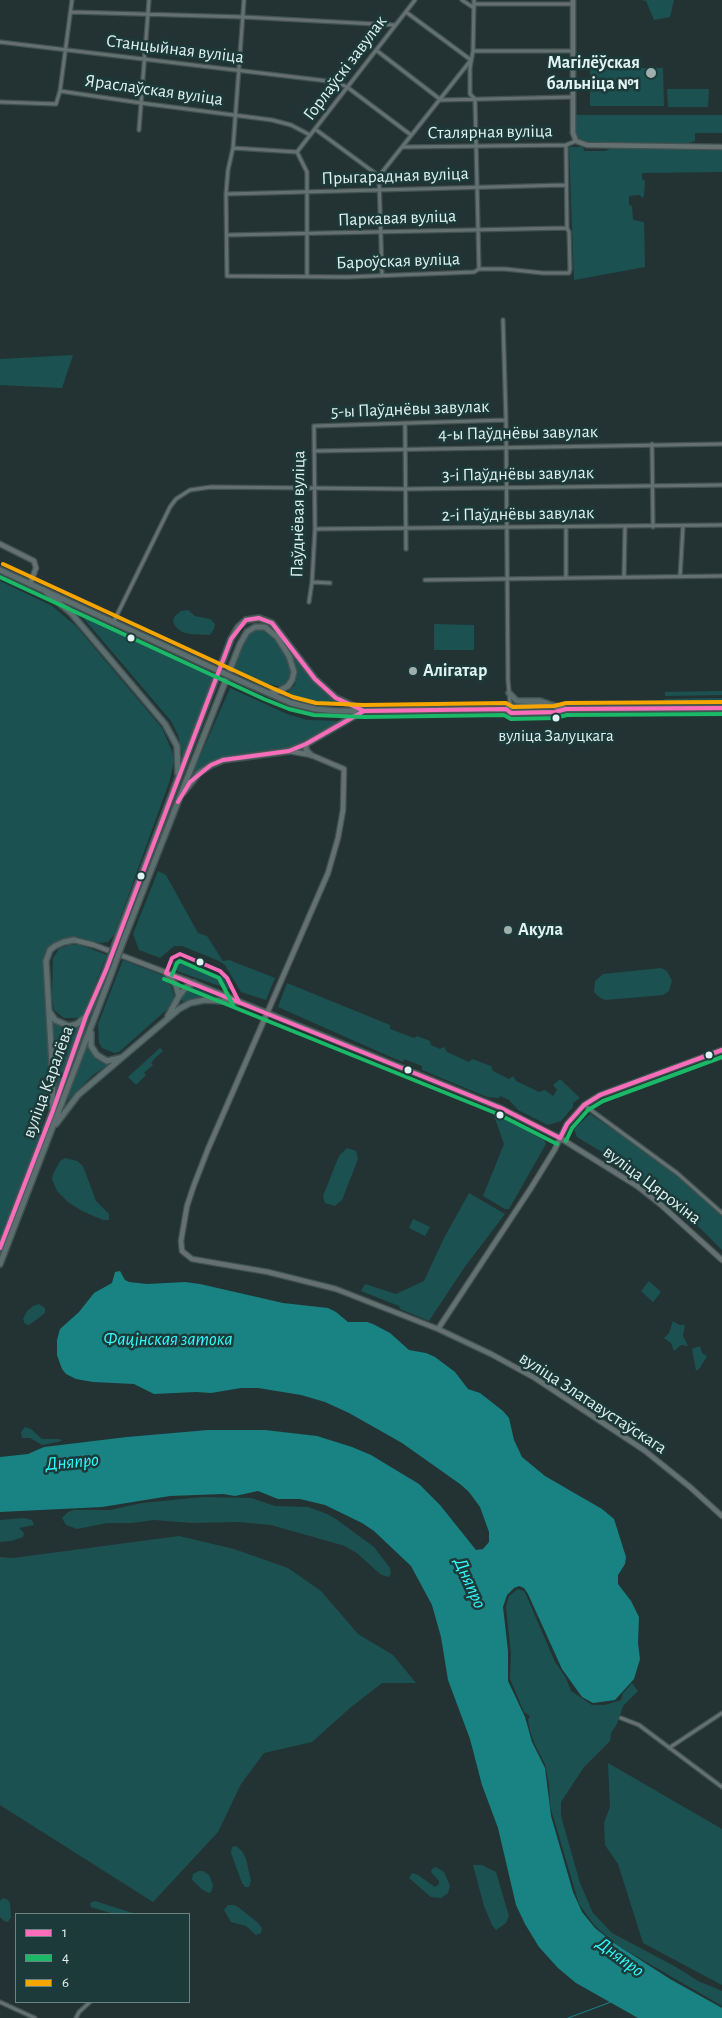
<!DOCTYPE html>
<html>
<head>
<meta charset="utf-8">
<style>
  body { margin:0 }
  #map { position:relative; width:722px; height:2018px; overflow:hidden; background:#233333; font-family:"Alegreya Sans",sans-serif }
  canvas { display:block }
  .legend { position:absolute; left:15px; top:1913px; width:175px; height:90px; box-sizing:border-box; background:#1c3a3a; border:1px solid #6a8483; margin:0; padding:6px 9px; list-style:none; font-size:15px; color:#e0f2f1 }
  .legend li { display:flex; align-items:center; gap:10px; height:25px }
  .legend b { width:25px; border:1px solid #6a8483 }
</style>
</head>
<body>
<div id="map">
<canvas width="722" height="2018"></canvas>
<ul class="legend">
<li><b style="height:6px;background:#fb6dba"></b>1</li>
<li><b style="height:6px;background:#1ab867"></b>4</li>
<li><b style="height:6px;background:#f7a600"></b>6</li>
</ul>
</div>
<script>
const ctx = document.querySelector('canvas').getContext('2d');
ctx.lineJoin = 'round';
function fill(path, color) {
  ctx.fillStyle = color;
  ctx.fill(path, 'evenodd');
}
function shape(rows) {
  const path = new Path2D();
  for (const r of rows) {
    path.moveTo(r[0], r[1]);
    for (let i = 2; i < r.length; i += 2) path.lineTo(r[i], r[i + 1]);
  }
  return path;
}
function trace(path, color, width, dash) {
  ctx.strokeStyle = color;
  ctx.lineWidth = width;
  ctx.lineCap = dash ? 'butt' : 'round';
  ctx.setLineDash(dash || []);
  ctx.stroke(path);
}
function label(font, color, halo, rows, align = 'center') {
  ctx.font = font + ' "Alegreya Sans",sans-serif';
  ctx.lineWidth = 5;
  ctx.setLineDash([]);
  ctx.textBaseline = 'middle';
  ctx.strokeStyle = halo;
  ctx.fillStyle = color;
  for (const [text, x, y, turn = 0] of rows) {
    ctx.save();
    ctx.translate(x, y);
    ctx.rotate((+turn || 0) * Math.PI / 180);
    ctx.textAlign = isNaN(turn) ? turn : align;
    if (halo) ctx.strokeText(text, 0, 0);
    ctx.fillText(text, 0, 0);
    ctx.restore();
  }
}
fill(shape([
  [641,0,674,0,670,17,654,20,646,1],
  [590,68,663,68,664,106,590,106],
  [667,89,709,89,708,107,668,107],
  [576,115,722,115,722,133,695,133,695,141,689,143,587,143,581,140,576,135],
  [569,147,583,147,584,151,605,151,612,148,722,149,722,172,642,173,642,179,645,181,644,196,642,198,640,195,629,196,629,205,632,206,633,220,644,222,645,267,574,280],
  [73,355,62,388,0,385,0,359],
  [0,581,52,606,76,626,162,728,172,751,174,761,169,783,114,935,108,942,100,943,77,938,64,938,53,944,45,953,43,965,50,1083,49,1100,35,1148,0,1237],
  [188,610,195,616,210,619,215,624,214,629,210,635,190,634,182,632,175,626,173,621,175,616,181,611],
  [79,613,200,668,199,671,214,677,183,759,178,735,171,721],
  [434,624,474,625,474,650,434,650],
  [257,630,269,631,276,639,291,664,292,672,289,681,282,687,264,683,233,668,247,636],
  [292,653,312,681,338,704,306,700,287,693,295,685,298,673],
  [230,688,287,714,307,720,342,721,288,750,214,762,192,775],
  [722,691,722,695,665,696,665,692],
  [722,698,722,700,666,702,664,699],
  [158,871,166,875,198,933,207,936,223,961,229,960,275,978,266,1000,241,992,225,965,219,961,182,946,174,946,160,958,139,950,133,934],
  [78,944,107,955,85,1010,82,1016,76,1018,64,1018,54,1010,52,997,53,958,59,949,69,945],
  [179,959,223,977,231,990,177,971,172,963],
  [123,960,164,976,171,986,174,995,172,1005,119,1052,114,1053,102,1048,99,1043,98,1024],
  [661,968,667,971,672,981,669,991,663,995,605,1000,599,997,594,992,595,981,603,974],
  [287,983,390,1025,390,1029,414,1038,417,1036,430,1041,431,1045,440,1049,444,1047,447,1052,469,1062,472,1059,491,1066,493,1071,509,1079,513,1076,516,1081,539,1092,545,1090,553,1096,557,1090,553,1085,560,1079,580,1098,573,1103,573,1107,561,1121,548,1125,518,1110,509,1100,500,1096,499,1098,487,1097,422,1070,422,1066,404,1059,403,1062,393,1058,278,1007],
  [193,987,215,996,203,996,183,1002,181,998,183,993],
  [52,1020,62,1026,77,1027,79,1030,56,1094],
  [87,1043,96,1058,103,1062,111,1063,93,1075,66,1102],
  [160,1048,163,1051,155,1058,151,1063,153,1065,144,1073,146,1075,136,1085,128,1077],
  [493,1113,544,1140,546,1144,509,1209,505,1209,483,1196,504,1144],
  [590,1114,659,1161,722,1214,722,1250,699,1227,658,1194,607,1155,577,1137,574,1129],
  [347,1148,356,1151,358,1159,342,1200,335,1206,325,1203,323,1196,339,1156],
  [65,1158,77,1161,83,1166,96,1201,109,1214,109,1220,103,1220,82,1211,68,1202,57,1191,52,1179,53,1174,60,1161],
  [469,1193,505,1214,464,1268,429,1321,400,1309,399,1306,361,1291,365,1284,396,1294,424,1281,444,1238],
  [413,1219,430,1227,425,1236,409,1228],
  [649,1281,661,1292,653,1302,641,1291],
  [39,1304,45,1308,45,1313,32,1323,29,1325,25,1324,23,1319,27,1311,33,1306],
  [673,1321,679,1325,685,1325,683,1336,688,1346,681,1345,674,1351,671,1343,664,1338,669,1333],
  [700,1346,702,1353,707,1356,700,1368,696,1371,692,1349],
  [25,1427,31,1429,42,1439,59,1439,62,1441,42,1445,30,1438,22,1438,21,1432],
  [203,1497,251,1498,275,1506,308,1507,327,1514,336,1519,374,1547,390,1568,391,1574,388,1577,380,1574,358,1554,345,1546,271,1525,238,1522,192,1523,154,1520,132,1523,107,1523,77,1529,66,1525,62,1518,68,1512,74,1510,110,1510,142,1503],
  [24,1518,32,1520,34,1525,19,1528,24,1533,23,1537,11,1541,0,1542,0,1520],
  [179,1536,234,1549,288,1568,321,1591,358,1634,393,1655,416,1683,382,1683,350,1708,312,1742,264,1753,241,1784,218,1832,153,1902,0,1805,0,1557,13,1558],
  [518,1589,524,1591,527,1597,555,1662,566,1678,571,1691,592,1705,605,1705,621,1700,623,1693,632,1683,638,1691,623,1706,617,1724,611,1733,610,1741,584,1767,561,1802,561,1816,580,1883,593,1913,612,1933,676,1967,698,1981,722,1991,722,2006,617,1945,595,1926,579,1904,550,1806,549,1784,545,1764,535,1745,530,1731,528,1720,530,1716,524,1712,510,1679,511,1654,506,1607,509,1596],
  [608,1763,722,1829,722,1985,643,1943,618,1864,605,1845,604,1823,610,1807],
  [236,1846,242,1851,246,1859,251,1881,249,1887,245,1887,242,1883,231,1853,232,1847],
  [473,1865,482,1865,496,1872,509,1916,506,1923,496,1930,492,1925,484,1906],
  [436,1867,444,1872,450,1886,448,1893,441,1898,431,1897,409,1878,412,1873,418,1875,435,1887,439,1884,439,1881,431,1872,432,1869],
  [199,1871,203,1871,209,1875,213,1885,211,1892,209,1893,203,1890,192,1880,193,1874],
  [3,1898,8,1900,10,1904,11,1917,8,1922,4,1921,0,1917,0,1901],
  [95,1901,133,1913,137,1914,114,1914,91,1907,90,1903],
  [228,1905,234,1905,238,1907,257,1922,262,1928,261,1933,256,1935,246,1926,231,1922,224,1910]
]), '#1c5151');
fill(shape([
  [120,1271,125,1280,129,1282,147,1284,185,1282,200,1284,283,1303,328,1308,336,1312,348,1322,367,1322,373,1324,390,1333,409,1350,426,1353,435,1357,455,1372,468,1389,480,1393,503,1411,509,1418,514,1440,522,1457,545,1476,602,1509,614,1519,626,1557,625,1564,618,1575,618,1584,631,1601,639,1617,638,1643,640,1659,634,1679,615,1700,593,1703,582,1697,562,1669,528,1594,524,1588,519,1586,514,1588,507,1595,503,1607,508,1651,508,1681,525,1717,532,1742,545,1768,551,1816,573,1892,582,1912,595,1928,614,1943,670,1979,722,2008,722,2018,638,2018,576,1983,558,1968,539,1947,525,1924,516,1905,498,1828,482,1785,470,1739,448,1680,441,1637,432,1605,411,1566,374,1531,362,1523,325,1505,300,1499,278,1499,258,1491,235,1496,223,1494,170,1496,102,1507,0,1512,0,1457,28,1454,44,1447,127,1437,208,1430,265,1430,317,1436,352,1447,371,1455,419,1484,440,1505,476,1550,483,1549,489,1542,489,1532,480,1507,469,1492,460,1484,402,1443,349,1413,325,1402,301,1395,258,1388,241,1388,211,1393,196,1392,154,1394,134,1384,93,1382,76,1379,66,1374,62,1369,57,1355,57,1340,60,1329,79,1312,94,1293,112,1283,115,1272]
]), '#198283');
trace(shape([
  [568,2018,611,2002]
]), '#198283', 1);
const street = shape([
  [244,0,233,148,228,170,226,194,227,276,347,277,474,272,479,269,505,269,543,273,569,273,570,269,569,232,567,228,566,145],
  [462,0,474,8],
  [474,0,473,51,470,68,470,94,475,99,479,269],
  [474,4,573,4],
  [71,12,243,17,394,25],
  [0,42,336,82,347,87,411,135],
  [376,50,441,100,573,97],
  [473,51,572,51],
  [60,91,72,0],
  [0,102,56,104,60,91,141,103,272,120,291,125,310,135],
  [315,129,379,176],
  [139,130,149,0],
  [403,147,566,145,576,141],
  [233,148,297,152],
  [297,152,415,0],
  [297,152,307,172,307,276],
  [226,194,566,185],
  [228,235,567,228],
  [382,274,379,176,471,60,406,12],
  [503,320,506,420,508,680,511,713],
  [405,423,406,549],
  [652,444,653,527],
  [314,451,722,444],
  [315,529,722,525],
  [566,577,566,527],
  [624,577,625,527],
  [680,577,683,526],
  [425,580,722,576],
  [312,582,330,583],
  [309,602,312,582,315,529,314,426,506,420],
  [113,623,170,507,176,499,190,490,211,487,406,489,722,485],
  [584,1105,677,1173,722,1213],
  [621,1718,639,1725,722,1787],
  [669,1748,722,1713],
  [0,2002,35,2018],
  [76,2018,79,2012,90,2002]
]);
const secondary = shape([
  [573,0,573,133,576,141,587,145,722,147],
  [0,544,34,561,36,568,30,584],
  [289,751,311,755,344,769,343,810,338,838,328,873,208,1149,194,1185,187,1206,181,1241,182,1251,192,1259,268,1272,336,1289,438,1329,491,1354,535,1378,644,1450,690,1487,722,1516],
  [74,940,94,945,194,983,501,1108,560,1138,637,1186,660,1204,722,1260],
  [438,1329,531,1188,555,1149,567,1124,584,1105,600,1095,722,1050]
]);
const primary = shape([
  [0,570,204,664],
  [44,590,71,613,165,724,177,746,178,774],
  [243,682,291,703,315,709,337,711,506,709,511,713,555,712,566,709,722,708],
  [509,693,517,701,540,701,549,704],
  [506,709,510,707,552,705,565,709],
  [306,744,306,750,311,755],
  [183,793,199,773,211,765,223,760,289,751,306,744,363,711],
  [118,936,231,639,238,627,246,620,259,618,272,623,315,679,336,698,364,711],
  [124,939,240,644,247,632,255,627,265,627,277,637,289,656,294,672,292,680,288,686,279,691,270,693],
  [166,973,176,985,179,996,168,1016],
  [179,996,187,986,194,983],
  [49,1011,55,1020,69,1026,77,1024,84,1018],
  [91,1033,91,1046,97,1055,107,1061,120,1058],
  [52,1107,53,1082,46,961,50,950,55,946,64,942,74,940],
  [56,1124,78,1095,179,1009,190,1003,205,1000,239,1002],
  [0,1248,52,1113,86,1016,106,970],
  [0,1264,112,972]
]);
trace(street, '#425151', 5.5);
trace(secondary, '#425151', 7);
trace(primary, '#425151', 8);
trace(street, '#647170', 3);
trace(secondary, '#647170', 4.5);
trace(primary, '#5c6e6e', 5);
const primaryBridge = shape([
  [204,664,243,682],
  [106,970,118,936],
  [112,972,124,939]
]);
trace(primaryBridge, '#425151', 8, []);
trace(primaryBridge, '#5c6e6e', 5);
trace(shape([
  [178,802,190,782,211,765,223,760,289,751,306,744,364,711],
  [239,1002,227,978,220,971,180,954,172,958,166,973,501,1108,560,1138],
  [560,1138,567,1124,584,1105,600,1095,722,1050],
  [0,1248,52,1113,86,1016,106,970,231,639,246,620,259,618,272,623,315,679,336,698,364,711,506,709,511,713,555,712,566,709,722,708]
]), '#fb6dba', 4);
trace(shape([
  [0,577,264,699,289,709,314,715,364,717,504,715,511,719,555,718,567,715,722,714],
  [172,975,177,963,180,961,219,978,233,1005],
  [164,979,498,1114,557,1144],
  [566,1141,572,1128,588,1110,603,1101,722,1057]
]), '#1ab867', 4);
trace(shape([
  [3,564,270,687,293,697,316,703,364,705,506,703,513,707,554,706,566,703,722,702]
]), '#f7a600', 4);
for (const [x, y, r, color] of [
  [651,73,6,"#9eafae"],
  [131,638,4.5,"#e0f2f1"],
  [413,671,5,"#9eafae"],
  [556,718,4.5,"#e0f2f1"],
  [141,876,4.5,"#e0f2f1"],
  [508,930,5,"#9eafae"],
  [200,962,4.5,"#e0f2f1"],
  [709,1055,4.5,"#e0f2f1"],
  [408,1070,4.5,"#e0f2f1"],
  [500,1115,4.5,"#e0f2f1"]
]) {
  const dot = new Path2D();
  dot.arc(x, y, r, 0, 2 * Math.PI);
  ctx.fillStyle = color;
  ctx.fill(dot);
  trace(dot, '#1c3a3a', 2);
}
label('17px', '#e0f2f1', '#1c3a3a', [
  ["вуліца Залуцкага",556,736]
]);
label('18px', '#e0f2f1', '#1c3a3a', [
  ["Станцыйная вуліца",175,49,7],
  ["Горлаўскі завулак",345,68,-53],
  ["Яраслаўская вуліца",154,90,8],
  ["Сталярная вуліца",490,132,-1],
  ["Прыгарадная вуліца",395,176,-2],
  ["Паркавая вуліца",397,218,-2],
  ["Бароўская вуліца",398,261,-2],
  ["5-ы Паўднёвы завулак",410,409,-2],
  ["4-ы Паўднёвы завулак",518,433,-1],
  ["3-і Паўднёвы завулак",518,474,-1],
  ["Паўднёвая вуліца",298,514,-89],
  ["2-і Паўднёвы завулак",518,514,-1],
  ["вуліца Каралёва",48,1082,-70],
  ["вуліца Цярохіна",652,1185,37],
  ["вуліца Златавустаўскага",593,1403,33]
]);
label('bold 18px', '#e0f2f1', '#1c3a3a', [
  ["Магілёўская",640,63,"right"],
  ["бальніца №1",640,84,"right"],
  ["Алігатар",423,671],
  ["Акула",518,930]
], 'left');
label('italic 19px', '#32fcfd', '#1c3a3a', [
  ["Фацінская затока",168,1339],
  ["Дняпро",72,1462,-5],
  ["Дняпро",470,1583,66],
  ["Дняпро",620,1957,36]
]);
</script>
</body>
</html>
